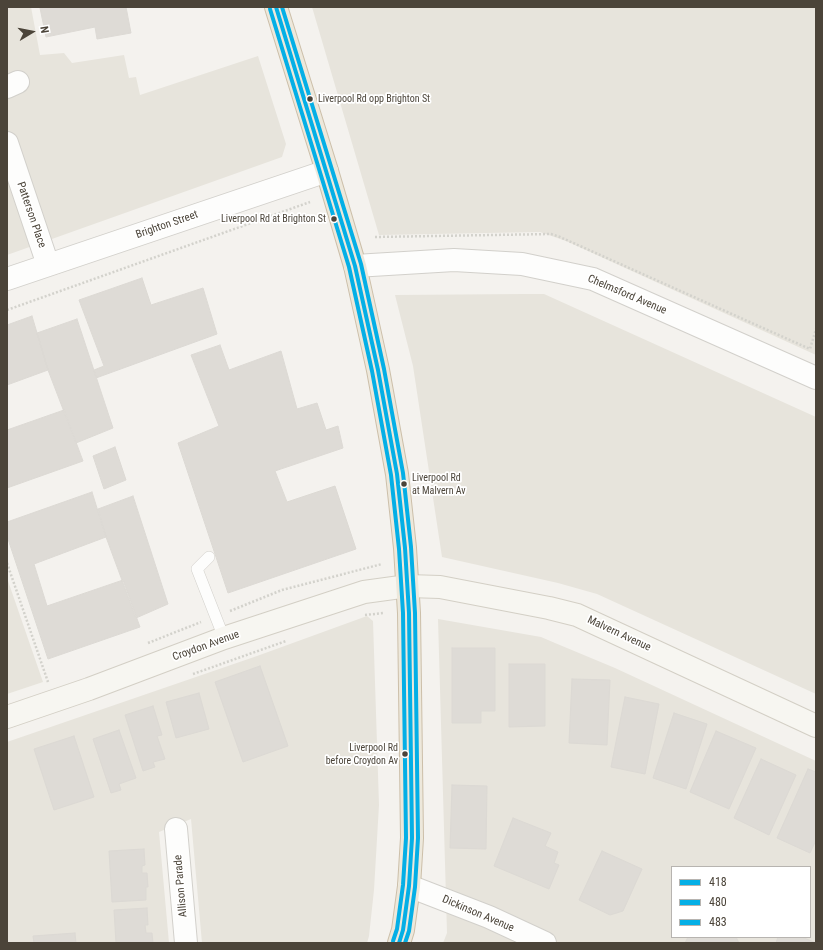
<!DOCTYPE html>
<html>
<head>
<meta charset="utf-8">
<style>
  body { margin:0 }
  #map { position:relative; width:823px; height:950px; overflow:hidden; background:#f4f2ee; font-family:"Roboto Condensed",sans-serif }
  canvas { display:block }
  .frame { position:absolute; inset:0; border:8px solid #4b4439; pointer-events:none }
  .legend { position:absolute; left:671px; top:866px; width:140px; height:72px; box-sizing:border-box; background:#fff; border:1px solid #b7b4b0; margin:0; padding:5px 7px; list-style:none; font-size:12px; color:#4b4439 }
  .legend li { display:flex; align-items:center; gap:8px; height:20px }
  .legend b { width:20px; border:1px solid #b7b4b0 }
  .north { position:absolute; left:12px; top:12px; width:40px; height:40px; -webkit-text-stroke:3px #fff; paint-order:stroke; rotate:80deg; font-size:11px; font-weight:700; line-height:16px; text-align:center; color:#4b4439 }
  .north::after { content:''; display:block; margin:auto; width:14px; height:18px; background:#4b4439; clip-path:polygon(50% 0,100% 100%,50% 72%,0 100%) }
</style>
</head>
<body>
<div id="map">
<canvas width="823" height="950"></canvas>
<div class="frame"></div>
<ul class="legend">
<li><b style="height:5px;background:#04afe6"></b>418</li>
<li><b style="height:5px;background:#04afe6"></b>480</li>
<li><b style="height:5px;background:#04afe6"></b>483</li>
</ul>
<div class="north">N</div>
</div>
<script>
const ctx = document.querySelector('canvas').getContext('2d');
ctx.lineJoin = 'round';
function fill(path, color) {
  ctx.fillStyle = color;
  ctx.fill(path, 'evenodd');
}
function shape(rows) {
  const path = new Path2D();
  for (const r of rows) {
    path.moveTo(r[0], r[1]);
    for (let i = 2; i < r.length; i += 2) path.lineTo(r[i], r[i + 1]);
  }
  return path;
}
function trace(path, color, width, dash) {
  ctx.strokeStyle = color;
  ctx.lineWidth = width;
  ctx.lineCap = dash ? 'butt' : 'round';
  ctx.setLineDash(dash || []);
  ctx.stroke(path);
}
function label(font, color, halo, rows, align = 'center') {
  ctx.font = font + ' "Roboto Condensed",sans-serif';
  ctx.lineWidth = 3.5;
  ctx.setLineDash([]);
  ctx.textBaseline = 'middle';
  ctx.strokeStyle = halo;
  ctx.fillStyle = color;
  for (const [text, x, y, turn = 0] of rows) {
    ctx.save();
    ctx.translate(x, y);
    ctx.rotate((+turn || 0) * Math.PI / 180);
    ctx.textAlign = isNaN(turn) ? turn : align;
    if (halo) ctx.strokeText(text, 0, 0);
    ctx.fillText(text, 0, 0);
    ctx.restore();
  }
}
fill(shape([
  [7,7,31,7,40,55,64,53,72,63,124,55,129,78,136,77,140,95,258,56,286,144,282,157,7,255],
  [312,7,816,7,816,355,566,241,540,232,379,235],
  [523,294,544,294,816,417,816,694,597,594,558,583,442,557,413,366,395,295],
  [7,578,43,682,7,694],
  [367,616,373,621,379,805,374,890,369,936,367,943,202,943,191,819,159,832,169,943,7,943,7,742,257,656],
  [438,619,541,637,555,643,615,668,816,761,816,943,443,943,447,933],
  [672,867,810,867,810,937,672,937]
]), '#e7e4dc');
const building = shape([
  [47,7,126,7,131,33,97,39,95,27,46,37,40,8,47,7],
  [142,278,151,305,203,288,217,334,96,378,94,370,104,366,79,300,142,278],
  [32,316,48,370,7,385,7,325,32,316],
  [77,319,113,428,76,443,48,370,37,333,77,319],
  [220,345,229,370,281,351,297,409,317,403,326,430,338,426,343,448,275,471,287,502,335,486,356,549,228,593,178,443,219,426,191,355,220,345],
  [64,410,83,461,7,488,7,430,64,410],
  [115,447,126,480,104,489,93,456,115,447],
  [92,492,106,537,34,564,47,606,123,580,140,627,48,659,7,536,7,522,92,492],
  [133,496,168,604,136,618,106,537,98,509,133,496],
  [452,648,495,648,495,711,481,711,481,723,452,723,452,648],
  [509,664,545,664,545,726,509,727,509,664],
  [260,666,288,746,243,762,215,682,260,666],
  [572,679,610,680,607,745,569,743,572,679],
  [199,693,209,729,176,738,166,702,199,693],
  [625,697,659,704,645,774,611,767,625,697],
  [153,706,162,735,157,736,165,759,153,762,155,767,143,771,125,715,153,706],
  [674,713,707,724,686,789,653,778,674,713],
  [119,730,136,778,119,784,121,790,111,793,93,739,119,730],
  [716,731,756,748,729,809,690,792,716,731],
  [74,736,94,797,54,810,34,749,74,736],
  [761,759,796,775,769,835,734,818,761,759],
  [808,769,816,772,816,840,810,853,777,838,808,769],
  [452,785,487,786,486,849,450,848,452,785],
  [513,818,551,833,545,846,558,852,554,863,559,865,549,889,494,866,513,818],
  [144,849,145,865,142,866,142,873,147,873,148,887,146,887,146,900,112,902,109,851,144,849],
  [602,851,642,869,623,911,610,915,579,900,602,851],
  [147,908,148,925,145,925,146,933,152,933,153,943,116,943,114,910,147,908],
  [75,933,76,943,34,943,33,936,75,933],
  [688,937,736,937,739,943,685,943,688,937],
  [778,937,802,937,816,943,776,943,778,937]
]);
fill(building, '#dedbd6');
trace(building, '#dcd9d4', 1);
const lane = shape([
  [209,557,197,569,224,638]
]);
const street = shape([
  [7,87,18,82],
  [7,143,48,265],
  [355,266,454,260,522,264,593,279,816,378],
  [7,279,327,171],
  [176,829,186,943],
  [409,886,489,917,545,943]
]);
const secondary = shape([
  [7,717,89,689,224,638,364,592,408,586,440,587,549,608,577,615,816,726]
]);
const highway = shape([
  [276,7,327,171,355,266,378,370,397,474,405,548,409,613,412,838,409,886,403,930,399,943]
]);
trace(lane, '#d2d0cb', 12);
trace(street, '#d2d0cb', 24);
trace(secondary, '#d3cfc5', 24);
trace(highway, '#ccbfa9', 24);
trace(shape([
  [375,237,551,234,560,237,810,349,816,329],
  [7,310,310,202],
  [7,563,48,682],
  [230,611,282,590,382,564],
  [365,615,384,613],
  [148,643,201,622],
  [193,674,286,641]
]), '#d3d2cc', 2.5, [2, 2]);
trace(lane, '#fdfdfc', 11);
trace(street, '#fdfdfc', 22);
trace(secondary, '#f7f6f1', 22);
trace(highway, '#ede8db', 22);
trace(shape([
  [276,7,355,266,378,370,397,474,405,548,409,613,412,838,409,886,403,930,399,943]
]), '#04afe6', 4);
trace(shape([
  [270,9,349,267,372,371,391,475,399,549,403,613,406,838,403,885,397,929,393,941]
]), '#04afe6', 4);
trace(shape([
  [282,7,361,264,384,369,403,473,411,547,415,613,418,838,415,887,409,931,405,943]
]), '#04afe6', 4);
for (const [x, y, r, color] of [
  [310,99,3.5,"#4b4439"],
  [334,219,3.5,"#4b4439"],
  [404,484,3.5,"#4b4439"],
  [405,754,3.5,"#4b4439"]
]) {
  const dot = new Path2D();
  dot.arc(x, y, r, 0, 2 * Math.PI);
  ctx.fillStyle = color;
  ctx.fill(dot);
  trace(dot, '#fff', 1.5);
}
label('10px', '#4b4439', '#fff', [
  ["Liverpool Rd opp Brighton St",318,99],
  ["Liverpool Rd at Brighton St",326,219,"right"],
  ["Liverpool Rd",412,478],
  ["at Malvern Av",412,491],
  ["Liverpool Rd",398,748,"right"],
  ["before Croydon Av",398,761,"right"]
], 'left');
label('11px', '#4b4439', '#fff', [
  ["Patterson Place",31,215,71],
  ["Brighton Street",167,225,-19],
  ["Chelmsford Avenue",627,295,23],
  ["Malvern Avenue",619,634,25],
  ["Croydon Avenue",206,646,-20],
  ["Allison Parade",181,886,-95],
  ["Dickinson Avenue",478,914,23]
]);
</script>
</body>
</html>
